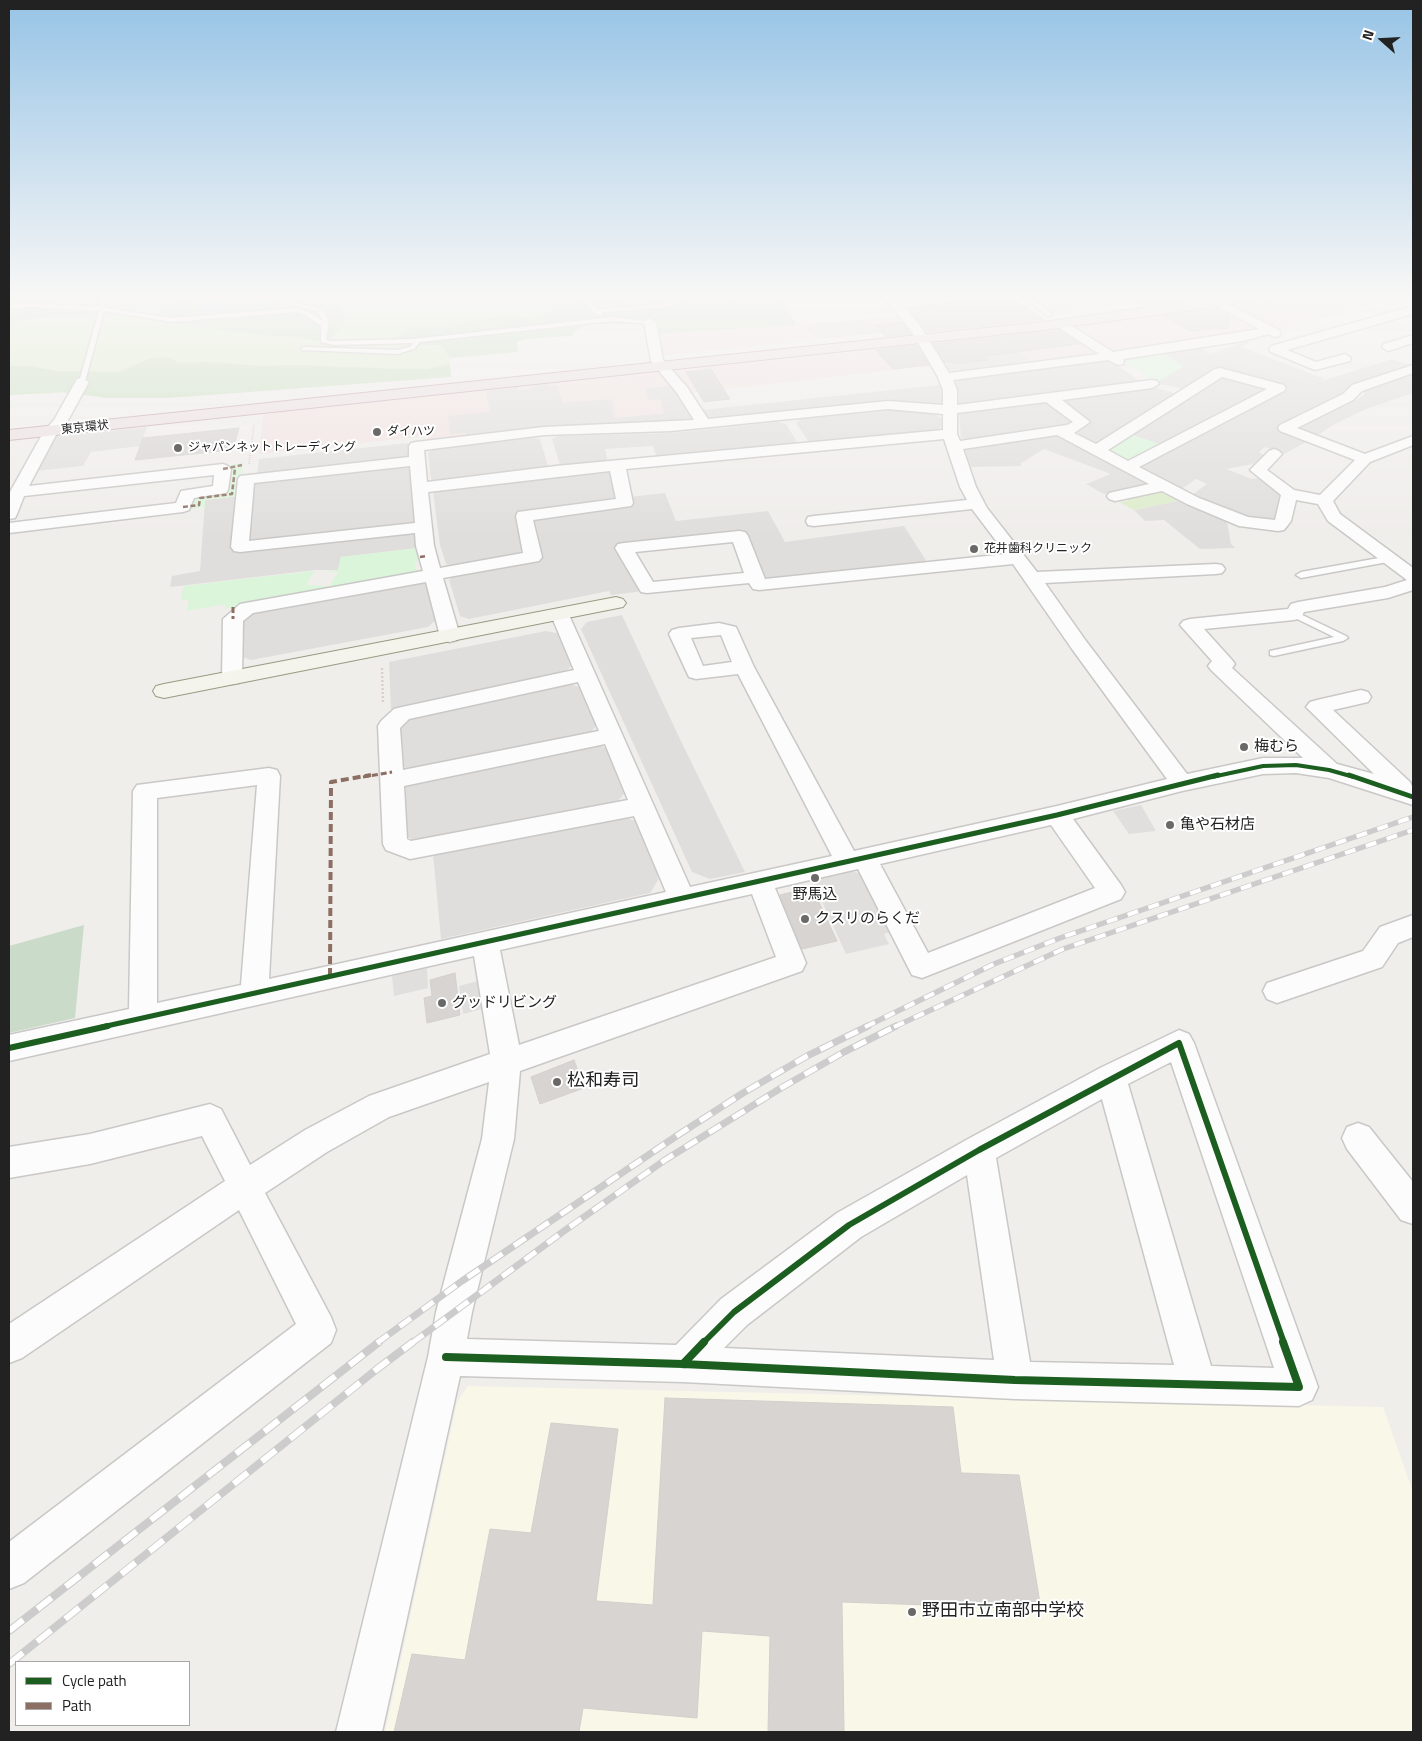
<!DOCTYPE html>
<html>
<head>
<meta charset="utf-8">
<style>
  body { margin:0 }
  #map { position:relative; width:1422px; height:1741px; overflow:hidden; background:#f0eeeb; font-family:"Titillium Web",sans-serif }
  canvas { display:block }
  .frame { position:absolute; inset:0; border:10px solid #222; pointer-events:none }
  .legend { position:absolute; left:15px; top:1661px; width:175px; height:65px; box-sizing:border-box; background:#fff; border:1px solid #a7a7a7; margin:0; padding:6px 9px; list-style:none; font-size:15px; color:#222 }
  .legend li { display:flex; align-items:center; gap:10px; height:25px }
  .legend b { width:25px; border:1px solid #a7a7a7 }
  .north { position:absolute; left:1357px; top:15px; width:50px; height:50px; -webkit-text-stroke:4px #fff; paint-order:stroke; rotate:289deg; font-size:14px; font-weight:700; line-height:20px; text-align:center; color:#222 }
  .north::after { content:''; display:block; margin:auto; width:18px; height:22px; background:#222; clip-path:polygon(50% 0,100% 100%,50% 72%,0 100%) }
</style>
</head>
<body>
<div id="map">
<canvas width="1422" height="1741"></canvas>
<div class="frame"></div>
<ul class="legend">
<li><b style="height:6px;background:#1b5e20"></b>Cycle path</li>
<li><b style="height:6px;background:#8d6e63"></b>Path</li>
</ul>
<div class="north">N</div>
</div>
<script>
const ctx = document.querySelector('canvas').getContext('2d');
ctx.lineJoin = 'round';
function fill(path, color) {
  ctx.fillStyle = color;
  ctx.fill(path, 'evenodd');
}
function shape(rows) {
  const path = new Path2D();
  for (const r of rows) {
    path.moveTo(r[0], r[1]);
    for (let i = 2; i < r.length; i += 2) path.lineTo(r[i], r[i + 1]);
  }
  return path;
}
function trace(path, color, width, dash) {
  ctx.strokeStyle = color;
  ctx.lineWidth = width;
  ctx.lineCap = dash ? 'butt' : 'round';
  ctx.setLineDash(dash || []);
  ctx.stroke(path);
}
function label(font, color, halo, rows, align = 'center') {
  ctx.font = font + ' "Titillium Web","Noto Sans JP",sans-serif';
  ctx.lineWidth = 4;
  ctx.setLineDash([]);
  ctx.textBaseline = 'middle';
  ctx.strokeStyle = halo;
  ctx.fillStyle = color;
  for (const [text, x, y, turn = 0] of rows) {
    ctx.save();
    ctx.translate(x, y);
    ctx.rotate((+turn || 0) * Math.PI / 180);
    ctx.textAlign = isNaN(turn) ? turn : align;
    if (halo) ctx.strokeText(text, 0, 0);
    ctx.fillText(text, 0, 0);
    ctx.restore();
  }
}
fill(shape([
  [895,294,978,294,907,302,900,300],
  [1200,347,1210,353,1205,355,1312,384,1392,359,1413,366,1354,386,1344,391,1346,394,1303,416,1298,415,1291,419,1293,421,1279,428,1310,440,1284,454,1265,447,1259,452,1264,455,1253,464,1226,469,1252,479,1258,478,1282,492,1276,519,1251,519,1193,497,1192,495,1207,484,1196,479,1183,488,1177,488,1141,468,1140,465,1290,388,1216,369,1183,389,1156,383,1162,353],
  [1105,360,1113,362,1140,381,1139,383,966,405,959,403,959,394,955,382,959,378],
  [1413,372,1413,393,1366,409,1333,425,1315,437,1295,428,1313,422,1311,420,1351,399,1357,400,1365,394,1362,389],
  [1220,376,1270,389,1159,444,1129,434],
  [675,385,695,419,691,422,615,426,614,418,664,413,648,400,645,388],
  [940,385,943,391,942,402,935,405,713,420,706,418,701,410],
  [1153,387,1172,392,1174,395,1097,443,1090,443,1077,436,1078,430,1090,423,1061,401,1062,399],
  [1044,401,1050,402,1074,421,1073,423,1066,427,969,441,961,438,959,414,964,412],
  [896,410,934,414,941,418,941,427,935,431,906,435,816,443,808,441,796,423,801,419],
  [778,422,786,424,797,442,793,445,657,458,653,446,605,449,608,463,567,467,560,465,552,439,558,436,671,433],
  [1048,436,1063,437,1151,482,1150,485,1104,494,1086,484,1111,474,1044,449,1021,463,1021,466,971,467,965,451,969,447],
  [533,438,540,439,548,466,542,469,438,482,431,479,428,453,434,449],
  [408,443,409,457,257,475,259,459],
  [405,465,410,467,415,522,410,526,253,543,248,541,252,483,259,480],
  [605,469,613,472,617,498,612,502,517,514,526,551,519,556,456,567,446,564,440,545,433,492,439,488],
  [665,493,676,521,768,511,785,542,904,526,927,562,769,580,762,577,745,532,616,545,644,591,611,595,609,591,469,619,460,616,449,580,455,575,541,559,531,522,537,517,631,506,630,497],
  [239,496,234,552,409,532,416,534,418,548,341,557,338,570,315,570,170,587,172,576,200,571,205,500],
  [1182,500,1229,518,1227,522,1231,544,1235,548,1200,549,1164,520,1145,521,1134,510],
  [417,582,426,584,436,620,428,627,251,660,242,657,241,618,249,612],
  [622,615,679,737,745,872,710,879,692,872,581,629,587,622],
  [546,631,557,633,571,666,564,673,391,709,389,662],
  [569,684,579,687,596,726,589,734,412,770,401,766,399,726,407,718],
  [594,744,606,748,624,794,617,802,416,841,406,836,402,790,412,781],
  [623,817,636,821,657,873,658,880,650,893,441,939,433,854]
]), '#dfdedc');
fill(shape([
  [1027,294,1193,294,1193,295,1053,314],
  [1292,294,1409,294,1278,331,1227,305],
  [1215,307,1256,328,1256,330,1118,353,1110,351,1072,327],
  [900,317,910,328,909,330,812,340,803,324],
  [801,324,810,340,658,356,654,334],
  [1063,328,1099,352,1098,355,958,372,949,370,931,343],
  [917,345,930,366,690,393,672,371],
  [665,372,675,385,645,388,648,400,660,399,664,413,614,418,615,426,428,442,427,436,259,454,263,414]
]), '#f1e3e1');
fill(shape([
  [468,1386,1383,1407,1413,1492,1413,1732,385,1732,457,1402]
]), '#f8f7e8');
fill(shape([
  [9,294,786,294,649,324,615,320,449,345,451,377,9,395],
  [1160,491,1168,492,1182,500,1134,510,1119,502,1127,501,1128,497]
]), '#ddeccb');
fill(shape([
  [168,294,116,316,64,315,9,321,9,295],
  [208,294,214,295,198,313,217,314,236,309,249,312,256,309,267,310,281,304,319,303,340,305,345,318,343,326,331,338,316,341,296,337,263,335,156,321,155,314,173,301,186,297],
  [570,294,602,294,603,297,613,300,694,308,713,307,743,294,871,294,862,299,783,303,797,325,654,334,653,324,592,324,581,327,571,336,526,339,517,342,518,352,450,358,441,345,389,344,387,341,415,327,447,328,470,321,504,316,534,319,566,303],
  [168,357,179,363,208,362,263,366,297,365,401,369,427,369,450,364,451,377,169,398,106,398,62,392,9,395,9,366,29,366,58,371,119,372,151,358]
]), '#cbdec1');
fill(shape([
  [84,925,75,1018,9,1033,9,946]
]), '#cadbca');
fill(shape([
  [1162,353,1184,366,1156,383,1123,360,1125,358],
  [1129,434,1159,444,1130,460,1123,459,1108,452,1106,449],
  [243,463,239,496,205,500,205,507,190,509,192,498,224,491,227,465],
  [418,548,421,560,415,562,416,570,423,569,416,574,225,609,225,604,187,611,189,600,181,600,184,586,314,571,306,585,329,586,338,572,323,571,338,570,341,557]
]), '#daf5da');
fill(shape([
  [866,320,881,333,822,338,819,335,811,335,807,328,814,327,812,324],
  [987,337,992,340,1000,339,1028,359,1019,361,1023,364,964,372,960,369,949,370,946,365,992,360,988,356,990,355,969,339],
  [1246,341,1251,342,1242,347,1325,379,1313,384,1204,356],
  [548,384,549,386,557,385,563,403,612,399,615,426,467,438,466,433,450,434,448,416,490,412,486,391,517,387,519,390,531,389,531,386],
  [147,427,140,446,91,452,83,466,36,471,54,437],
  [1141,805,1156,831,1129,834,1113,811],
  [852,871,863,875,892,932,884,934,889,944,846,954,812,880],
  [427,968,428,988,394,996,392,976],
  [478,981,482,1009,463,1014,459,986]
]), '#e0dfde');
fill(shape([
  [216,294,259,294,281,304,270,310,258,309,244,312,241,309,236,309,217,314,196,312,195,309,201,303]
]), '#bfdbe3');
const building = shape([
  [1122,294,1192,294,1198,298,1143,306,1122,294],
  [1010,296,1045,320,926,332,909,310,910,308,1010,296],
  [1217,309,1229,315,1230,324,1225,325,1230,328,1190,331,1162,316,1217,309],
  [902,322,911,334,886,337,874,325,902,322],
  [1059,330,1080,344,985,356,990,360,953,364,951,362,945,363,933,344,1059,330],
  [917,345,929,365,893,369,875,350,917,345],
  [711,369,730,399,704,402,686,372,711,369],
  [239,428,233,450,135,460,143,438,239,428],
  [812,887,837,941,802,949,780,895,812,887],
  [455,973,460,1015,427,1023,424,998,432,996,430,980,455,973],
  [574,1060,584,1088,540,1104,531,1077,574,1060],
  [665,1398,953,1407,961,1473,1019,1475,1041,1609,842,1602,844,1732,768,1732,770,1636,702,1631,697,1718,583,1708,579,1732,394,1732,412,1654,465,1660,490,1529,531,1533,551,1423,618,1429,596,1601,653,1605,665,1398]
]);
fill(building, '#d7d4d2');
trace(building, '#d3d0cc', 1);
const lane = shape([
  [100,294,106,294,105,308,172,318,297,308,310,313,323,321,318,311,287,304,264,294,273,294,291,302,322,309,329,321,326,340,333,341,413,339,613,317,653,322,650,324,613,321,420,342,414,349,397,354,302,350,301,349,304,347,397,350,410,347,413,343,333,345,321,342,321,326,306,315,296,312,172,322,104,311,85,382,82,384,79,382,99,311,30,307,9,309,9,305,30,303,99,307,100,294],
  [581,294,587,294,590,301,599,309,670,303,685,294,692,294,681,303,671,307,602,312,604,314,601,316,593,312,584,302,581,294],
  [1018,294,1025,294,1053,315,1048,316,1018,294],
  [1390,556,1393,557,1393,561,1301,578,1296,575,1301,572,1390,556],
  [1294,611,1346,636,1348,638,1343,641,1274,656,1270,655,1270,651,1334,637,1291,616,1289,614,1294,611]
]);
const street = shape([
  [880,294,892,294,899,301,963,294,1003,294,997,297,904,307,921,327,949,373,1099,354,1058,327,1056,324,1058,321,1062,320,1113,352,1259,329,1194,294,1209,294,1279,330,1281,333,1279,336,1275,337,1268,334,1243,341,1123,359,1124,361,1123,364,1118,365,1108,360,953,380,957,390,957,405,1152,380,1157,381,1159,384,1152,388,1062,400,1090,422,1074,433,1096,444,1215,369,1220,368,1284,385,1286,388,1284,391,1139,467,1199,498,1248,517,1275,520,1281,495,1250,470,1269,451,1274,449,1279,451,1282,454,1267,470,1294,490,1320,495,1355,460,1280,431,1278,428,1280,425,1343,394,1352,385,1413,365,1413,373,1362,391,1353,400,1297,428,1365,454,1413,436,1413,445,1370,462,1333,501,1340,514,1413,568,1413,590,1388,598,1304,612,1301,618,1294,620,1204,629,1232,660,1235,664,1232,668,1337,764,1374,774,1306,707,1310,702,1317,700,1361,690,1368,692,1371,697,1368,702,1333,710,1410,782,1413,788,1413,805,1329,778,1296,773,1263,774,1182,791,1073,819,1121,885,1125,892,1121,899,922,978,912,975,858,869,775,888,806,963,802,971,520,1071,514,1139,472,1312,467,1339,676,1345,721,1299,837,1213,968,1139,1100,1068,1179,1030,1189,1034,1194,1043,1318,1387,1312,1400,1299,1406,1015,1399,683,1382,460,1376,382,1732,336,1732,428,1357,436,1312,482,1139,489,1082,389,1117,327,1152,265,1193,331,1317,336,1330,331,1343,24,1583,9,1589,9,1542,296,1324,239,1210,22,1358,9,1363,9,1324,225,1181,202,1136,90,1164,9,1178,9,1147,90,1134,210,1104,221,1109,250,1165,305,1130,369,1096,490,1054,474,956,9,1061,9,1035,129,1009,133,791,137,785,269,768,277,770,280,776,269,979,666,892,634,816,410,859,386,850,383,844,378,726,381,721,394,709,402,707,574,670,551,615,553,611,560,609,567,611,569,615,690,887,832,856,738,674,696,679,689,677,669,634,672,630,679,628,719,623,736,627,754,667,854,851,1057,806,1167,779,1072,649,1013,564,759,590,753,589,749,583,647,593,641,592,615,548,618,544,624,543,739,531,745,532,748,536,765,579,1006,554,972,509,814,526,808,525,806,521,808,517,814,516,967,500,960,487,944,439,626,469,633,503,631,506,533,520,542,557,539,561,443,578,460,636,457,640,450,642,443,640,440,636,426,582,253,613,243,621,242,678,239,683,232,684,225,683,222,678,223,619,240,604,423,571,416,546,415,533,240,552,234,551,231,547,238,479,240,476,409,457,409,446,411,443,416,442,544,427,694,420,677,393,651,361,644,322,650,318,656,322,663,360,687,387,708,419,888,401,943,405,943,390,938,377,910,329,880,294],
  [1222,377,1267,389,1128,461,1108,450,1222,377],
  [1046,402,1073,422,1067,425,960,441,957,434,957,413,1046,402],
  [888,409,943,414,943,430,556,466,427,482,424,450,544,435,671,431,888,409],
  [1057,435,1149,484,1109,493,1107,496,1109,499,1115,501,1162,491,1187,504,1239,526,1278,531,1284,530,1291,521,1296,500,1318,504,1328,521,1407,580,1385,587,1298,602,1291,604,1288,609,1190,619,1183,621,1180,625,1212,661,1208,666,1211,670,1303,758,1263,758,1187,774,1086,641,1045,583,1216,574,1222,573,1225,569,1222,565,1216,564,1037,572,987,508,976,487,963,449,1057,435],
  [410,466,415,523,249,541,254,483,410,466],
  [610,471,616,499,518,512,516,516,523,553,440,568,434,546,428,492,610,471],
  [733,542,744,573,653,582,635,552,733,542],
  [721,635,732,662,703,666,691,638,721,635],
  [578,682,599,731,403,770,400,728,409,719,578,682],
  [605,744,628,800,411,841,407,839,404,786,605,744],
  [257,785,241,985,157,1003,157,798,257,785],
  [1051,825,1095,888,928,953,880,864,1051,825],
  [752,894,776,957,519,1045,500,950,752,894],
  [1171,1062,1274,1368,1211,1366,1128,1084,1171,1062],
  [1102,1099,1174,1365,1030,1362,996,1158,1102,1099],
  [967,1175,994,1360,724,1348,747,1325,861,1237,967,1175],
  [1413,306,1413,314,1287,350,1316,362,1345,354,1351,358,1350,361,1315,370,1271,352,1269,349,1271,346,1413,306],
  [1413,335,1413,343,1388,351,1382,347,1384,344,1413,335],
  [82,378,89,382,67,422,57,433,29,486,223,464,228,466,231,469,228,490,226,493,194,498,189,510,183,512,9,533,9,523,176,503,181,491,213,486,214,475,24,496,17,514,15,518,9,519,10,492,44,431,54,420,77,379,82,378],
  [1413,915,1413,937,1398,943,1382,967,1277,1003,1267,999,1263,991,1267,983,1363,951,1380,927,1413,915],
  [1358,1123,1369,1127,1413,1182,1413,1224,1401,1220,1347,1149,1342,1138,1347,1127,1358,1123]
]);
const secondary = shape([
  [616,597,623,599,626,603,623,607,164,698,156,696,153,691,156,686,164,684,616,597]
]);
const highway = shape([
  [1242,294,1269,294,1263,298,1216,307,1043,330,9,440,9,430,1043,322,1242,294]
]);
trace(lane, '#c9c8c7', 3);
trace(street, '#c9c8c7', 3);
trace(secondary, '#999a82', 2);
trace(highway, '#c5a2ac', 2);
trace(shape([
  [249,464,254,425]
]), '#dccecd', 2, [1, 1]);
trace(shape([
  [382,668,383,702]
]), '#dccecd', 2.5, [2, 2]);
fill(lane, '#fdfcfc');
fill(street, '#fdfcfc');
fill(secondary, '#f4f4ed');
fill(highway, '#ece0e2');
const railFar2 = shape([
  [865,1027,994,964,1060,938,1413,817],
  [894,1027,1063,949,1413,830]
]);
const railFar1 = shape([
  [377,1343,462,1281,678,1135,743,1093,807,1056,868,1026],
  [412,1343,564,1231,665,1160,781,1088,844,1052,896,1026]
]);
const rail = shape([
  [9,1631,379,1342],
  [9,1664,377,1369,413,1342]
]);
trace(railFar2, '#ccc', 5.5);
trace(railFar1, '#ccc', 7);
trace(rail, '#ccc', 8);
trace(railFar2, '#fff', 4, [11]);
trace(railFar1, '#fff', 5, [14]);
trace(rail, '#fff', 6, [18]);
trace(shape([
  [223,469,242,465],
  [183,507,199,505,200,498,232,494,235,468],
  [420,557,427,556]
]), '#8d6e63', 2.5, [5, 2.5]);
trace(shape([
  [233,607,233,619],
  [363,777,392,772]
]), '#8d6e63', 3, [6, 3]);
trace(shape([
  [330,976,331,782,371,775]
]), '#8d6e63', 4, [8, 4]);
trace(shape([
  [1212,777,1263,766,1296,765,1329,770,1354,777]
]), '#1b5e20', 4);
trace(shape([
  [1349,775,1413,797],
  [102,1027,1057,815,1218,775]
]), '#1b5e20', 5);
trace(shape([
  [9,1048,108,1026],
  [703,1343,734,1312,849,1225,979,1150,1179,1043,1284,1343]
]), '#1b5e20', 6);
trace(shape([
  [446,1357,683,1364],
  [683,1364,1015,1380,1299,1387,1283,1342],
  [683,1364,704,1342]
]), '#1b5e20', 8);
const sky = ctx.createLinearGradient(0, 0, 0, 538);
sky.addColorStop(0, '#97c4e6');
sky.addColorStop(0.55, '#f8f7f6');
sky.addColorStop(1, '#f8f7f600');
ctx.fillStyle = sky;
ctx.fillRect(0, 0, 1422, 538);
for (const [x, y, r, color] of [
  [377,432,5,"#6a6968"],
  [178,448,5,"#6a6968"],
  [974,549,5,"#6a6968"],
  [1244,747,5,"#6a6968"],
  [1170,825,5,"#6a6968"],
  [815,878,5,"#6a6968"],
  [805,919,5,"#6a6968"],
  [442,1003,5,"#6a6968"],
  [557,1082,5,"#6a6968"],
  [912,1612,5,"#6a6968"]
]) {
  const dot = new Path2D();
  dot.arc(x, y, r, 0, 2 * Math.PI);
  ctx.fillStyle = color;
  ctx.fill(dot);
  trace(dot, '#fff', 2);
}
label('12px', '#222', '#fff', [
  ["東京環状",85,428,-6]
]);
label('12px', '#222', '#fff', [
  ["ダイハツ",387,432],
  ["ジャパンネットトレーディング",188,448],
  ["花井歯科クリニック",984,549]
], 'left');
label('15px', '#222', '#fff', [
  ["梅むら",1254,747],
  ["亀や石材店",1180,825],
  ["野馬込",815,895,"center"],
  ["クスリのらくだ",815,919],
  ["グッドリビング",452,1003]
], 'left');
label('18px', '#222', '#fff', [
  ["松和寿司",567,1082],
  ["野田市立南部中学校",922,1612]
], 'left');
</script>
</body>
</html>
